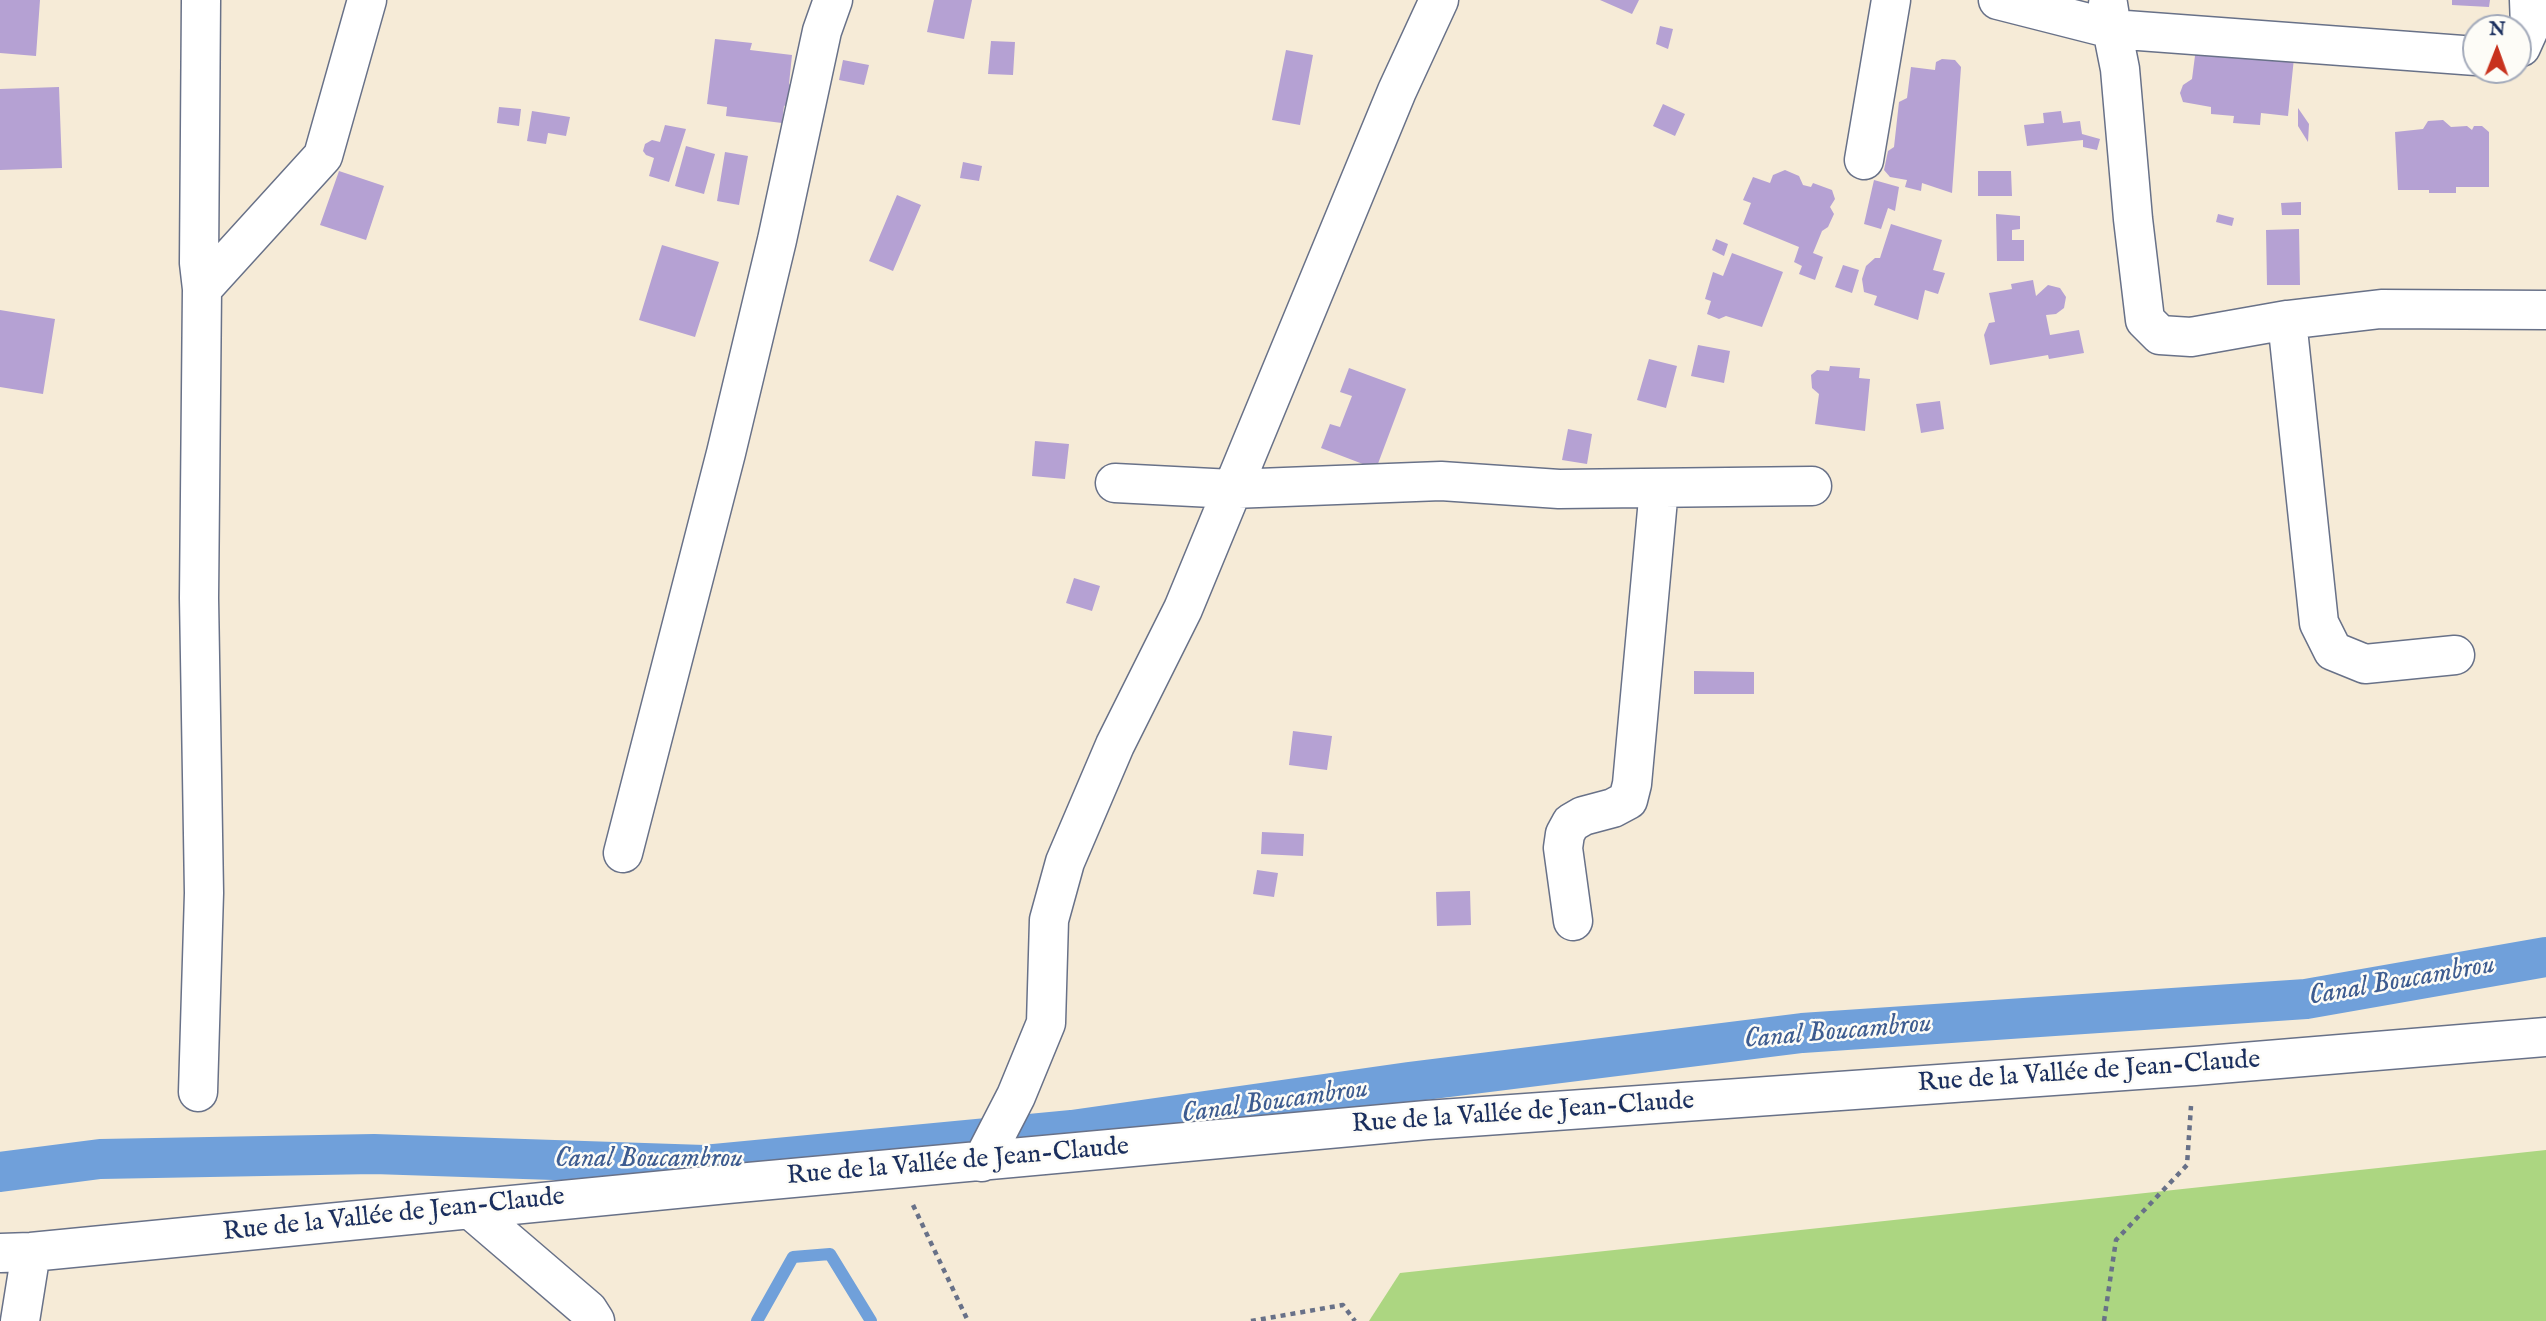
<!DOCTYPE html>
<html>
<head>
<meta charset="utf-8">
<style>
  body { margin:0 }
  #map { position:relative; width:2546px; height:1321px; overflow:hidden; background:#f6ebd7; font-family:"IM FELL English",serif }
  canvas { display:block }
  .north { position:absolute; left:2462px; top:14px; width:70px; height:70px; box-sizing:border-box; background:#fdfcf7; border:2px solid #a3aaba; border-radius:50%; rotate:1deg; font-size:19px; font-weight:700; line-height:28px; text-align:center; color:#1b2f5e }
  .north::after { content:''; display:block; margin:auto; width:24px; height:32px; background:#c8321e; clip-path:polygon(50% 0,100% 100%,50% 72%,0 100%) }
</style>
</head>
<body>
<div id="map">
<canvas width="2546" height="1321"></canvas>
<div class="north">N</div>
</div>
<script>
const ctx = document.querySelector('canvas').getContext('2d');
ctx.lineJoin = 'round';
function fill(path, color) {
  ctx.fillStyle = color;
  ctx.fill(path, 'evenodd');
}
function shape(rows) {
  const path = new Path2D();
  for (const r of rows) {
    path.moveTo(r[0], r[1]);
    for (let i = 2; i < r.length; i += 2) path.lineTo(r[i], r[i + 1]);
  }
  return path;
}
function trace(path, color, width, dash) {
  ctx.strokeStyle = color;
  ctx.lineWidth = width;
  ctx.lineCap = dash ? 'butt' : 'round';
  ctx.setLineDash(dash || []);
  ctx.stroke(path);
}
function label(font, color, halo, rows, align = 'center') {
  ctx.font = font + ' "IM FELL English",serif';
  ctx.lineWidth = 5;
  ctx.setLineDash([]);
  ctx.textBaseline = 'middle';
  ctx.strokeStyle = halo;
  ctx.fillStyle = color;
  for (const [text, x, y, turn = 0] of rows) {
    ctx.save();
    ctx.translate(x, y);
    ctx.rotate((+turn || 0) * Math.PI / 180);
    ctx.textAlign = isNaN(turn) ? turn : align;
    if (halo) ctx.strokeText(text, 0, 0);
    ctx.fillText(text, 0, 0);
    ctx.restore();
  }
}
fill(shape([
  [2546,1150,2546,1321,1369,1321,1400,1273]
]), '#acd681');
trace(shape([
  [757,1321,793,1257,830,1254,871,1321]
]), '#70a0da', 12);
trace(shape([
  [0,1172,100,1159,374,1154,704,1165,1072,1130,1409,1082,1802,1033,2306,999,2546,957]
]), '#70a0da', 40);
fill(shape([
  [0,0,40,0,36,56,0,53],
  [934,0,972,0,964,39,927,32],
  [1600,0,1639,0,1632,14],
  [2452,0,2490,0,2489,7,2452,5],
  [1660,26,1673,29,1668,49,1656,44],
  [715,39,752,43,750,50,792,55,789,84,796,90,795,101,784,106,782,123,726,116,727,107,707,104],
  [991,41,1015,42,1013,75,988,74],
  [2196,48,2294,58,2288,116,2261,113,2260,125,2233,123,2234,116,2211,114,2211,107,2183,102,2180,93,2183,85,2192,79],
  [1286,50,1313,55,1300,125,1272,120],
  [1942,59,1955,60,1961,67,1952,193,1922,183,1921,191,1905,187,1907,180,1890,177,1884,170,1888,151,1894,147,1899,102,1907,98,1911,67,1935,70,1936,62],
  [843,60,869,65,864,85,839,80],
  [59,87,62,168,0,170,0,89],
  [1663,104,1685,114,1675,136,1653,126],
  [499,107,521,109,519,126,497,123],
  [2298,108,2309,124,2308,142,2298,126],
  [532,111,570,117,566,136,548,133,546,144,527,141],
  [2061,111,2063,123,2080,121,2082,134,2100,139,2097,150,2083,147,2083,140,2027,146,2024,125,2044,123,2043,113],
  [2443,120,2451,127,2467,126,2472,130,2474,126,2482,126,2489,132,2489,187,2456,187,2456,193,2429,193,2429,190,2398,190,2395,132,2423,129,2428,121],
  [665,125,686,129,669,182,649,176,654,158,646,155,643,151,645,144,652,140,660,142],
  [686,146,715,154,704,194,675,186],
  [725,152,748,156,739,205,717,201],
  [963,162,982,166,979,181,960,178],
  [1785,170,1799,176,1803,185,1811,187,1813,183,1832,190,1835,199,1830,207,1834,214,1828,227,1822,231,1813,253,1823,257,1815,280,1799,274,1802,266,1794,262,1799,247,1743,224,1751,203,1743,200,1753,177,1770,183,1773,175],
  [339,171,384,186,366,240,320,225],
  [1978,171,2011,171,2012,196,1978,196],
  [1874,180,1899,187,1895,211,1888,208,1881,229,1864,224],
  [897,195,921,205,893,271,869,261],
  [2301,202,2301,215,2282,215,2281,203],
  [1996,214,2020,216,2020,229,2012,230,2012,240,2024,240,2024,261,1997,261],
  [2218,214,2234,218,2232,226,2216,222],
  [1891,224,1942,240,1933,270,1945,273,1938,294,1925,290,1918,320,1874,305,1877,296,1864,292,1862,279,1866,266,1875,258,1880,258],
  [2299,229,2300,285,2267,285,2266,230],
  [1716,239,1728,244,1724,256,1712,250],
  [662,245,719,262,695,337,639,320],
  [1732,253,1783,272,1762,327,1726,316,1719,319,1707,314,1711,301,1705,299,1713,272,1723,276],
  [1843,265,1859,270,1852,293,1835,287],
  [2033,280,2036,296,2048,285,2060,288,2066,297,2064,308,2056,314,2046,315,2050,335,2079,330,2084,353,2049,359,2048,355,1990,365,1984,335,1989,323,1995,322,1989,293,2012,289,2011,284],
  [0,310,55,319,43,394,0,387],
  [1698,345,1730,351,1724,383,1691,376],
  [1649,359,1677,366,1666,408,1637,400],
  [1830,366,1860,368,1859,378,1870,379,1865,431,1815,424,1819,394,1812,388,1811,375,1817,370,1829,371],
  [1349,368,1406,389,1376,469,1321,448,1330,424,1340,427,1352,396,1340,392],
  [1940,401,1944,429,1921,433,1916,404],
  [1568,429,1592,434,1587,464,1562,460],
  [1035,441,1069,444,1065,479,1032,476],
  [1074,578,1100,586,1092,611,1066,603],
  [1694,671,1754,672,1754,694,1694,694],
  [1293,731,1332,736,1327,770,1289,765],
  [1262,832,1304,834,1303,856,1261,854],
  [1257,870,1278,873,1274,897,1253,894],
  [1470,891,1471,925,1437,926,1436,892]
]), '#b5a1d3');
const minor = shape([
  [1998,0,2112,29,2120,69,2133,219,2145,320,2160,335,2191,337,2287,320,2381,309,2546,310],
  [2108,4,2112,29,2476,56],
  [2518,48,2521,47,2530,27,2529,0],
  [1864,160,1891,0],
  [202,289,323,156,367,0],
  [2287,320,2319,623,2333,651,2365,664,2455,655],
  [1115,483,1232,489,1441,481,1559,489,1812,486],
  [623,853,726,453,777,240,822,31,833,0],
  [1573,921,1563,848,1565,834,1571,823,1583,816,1613,808,1628,800,1632,784,1659,488],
  [198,1092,204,893,199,598,202,289,199,263,201,0],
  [982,1162,1016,1096,1046,1023,1049,920,1065,862,1115,745,1183,609,1397,91,1439,0],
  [470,1209,588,1310,595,1321],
  [0,1253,31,1252,727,1184,1427,1120,2195,1066,2546,1037],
  [20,1321,31,1252]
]);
trace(minor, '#687188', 41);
trace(shape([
  [913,1205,968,1321],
  [1251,1321,1343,1305,1355,1321],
  [2104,1321,2116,1240,2187,1165,2191,1106]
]), '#687188', 4.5, [5, 5]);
trace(minor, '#fff', 38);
label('26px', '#1b2f5e', '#fdfcf7', [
  ["Rue de la Vallée de Jean-Claude",2089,1073,-4],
  ["Rue de la Vallée de Jean-Claude",1523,1114,-4],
  ["Rue de la Vallée de Jean-Claude",958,1163,-5],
  ["Rue de la Vallée de Jean-Claude",394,1216,-6]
]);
label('italic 28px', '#3d5c90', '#fdfcf7', [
  ["Canal Boucambrou",2402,982,-10],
  ["Canal Boucambrou",1838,1033,-5],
  ["Canal Boucambrou",1275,1103,-8],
  ["Canal Boucambrou",649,1160]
]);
</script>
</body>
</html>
